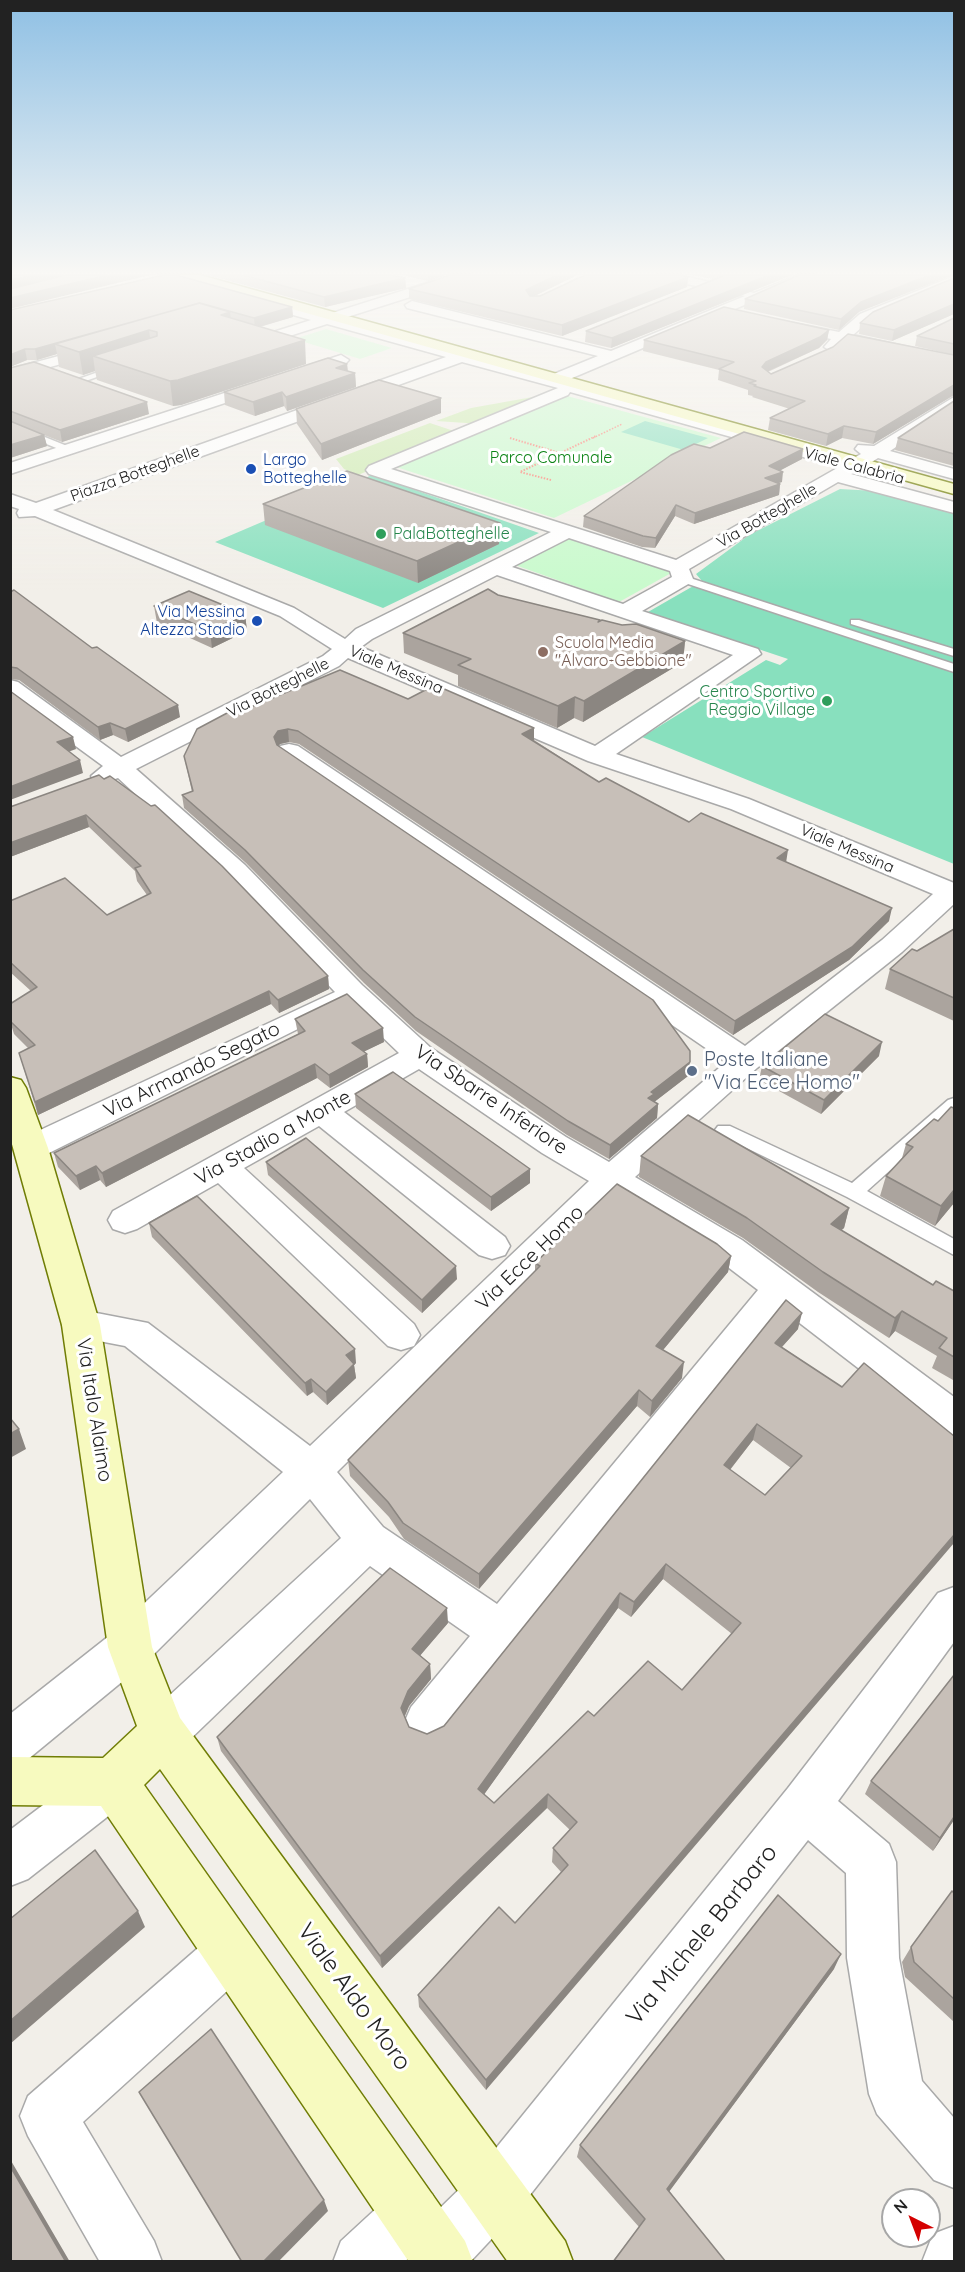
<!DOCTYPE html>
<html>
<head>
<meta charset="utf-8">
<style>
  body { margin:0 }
  #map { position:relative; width:965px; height:2272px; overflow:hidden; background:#f2efe9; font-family:Quicksand,sans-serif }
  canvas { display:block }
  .frame { position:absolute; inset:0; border:12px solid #222; pointer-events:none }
  .north { position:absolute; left:881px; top:2188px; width:60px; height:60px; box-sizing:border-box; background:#fff; border:2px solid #a7a7a7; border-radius:50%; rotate:318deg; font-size:16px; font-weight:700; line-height:24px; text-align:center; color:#222 }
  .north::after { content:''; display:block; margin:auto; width:21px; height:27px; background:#d40000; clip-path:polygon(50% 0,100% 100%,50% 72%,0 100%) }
</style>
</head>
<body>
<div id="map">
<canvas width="965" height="2272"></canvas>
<div class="frame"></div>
<div class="north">N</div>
</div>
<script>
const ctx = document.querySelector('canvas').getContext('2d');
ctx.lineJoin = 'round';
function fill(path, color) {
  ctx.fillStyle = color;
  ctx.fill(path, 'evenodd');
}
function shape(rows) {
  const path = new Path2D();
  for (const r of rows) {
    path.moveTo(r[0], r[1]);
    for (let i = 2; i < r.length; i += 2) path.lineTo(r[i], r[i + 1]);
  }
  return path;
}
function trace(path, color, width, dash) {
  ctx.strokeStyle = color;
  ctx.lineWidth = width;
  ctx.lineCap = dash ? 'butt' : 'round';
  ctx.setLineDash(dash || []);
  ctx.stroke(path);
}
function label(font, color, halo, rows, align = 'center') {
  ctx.font = font + ' Quicksand,sans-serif';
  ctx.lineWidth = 6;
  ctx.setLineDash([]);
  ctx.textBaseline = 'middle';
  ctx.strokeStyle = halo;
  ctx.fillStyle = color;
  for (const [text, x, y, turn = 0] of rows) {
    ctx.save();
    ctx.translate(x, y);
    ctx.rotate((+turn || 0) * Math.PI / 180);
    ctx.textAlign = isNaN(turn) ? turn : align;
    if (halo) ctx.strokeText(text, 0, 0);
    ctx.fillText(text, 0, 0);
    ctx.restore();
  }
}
fill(shape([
  [555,393,481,424,436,421,471,408],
  [430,423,460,433,358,475,344,469,336,459]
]), '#cdebb0');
fill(shape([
  [326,329,392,348,360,359,294,339],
  [560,394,721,438,554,518,390,465],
  [570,538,673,572,619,602,515,565]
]), '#c8facc');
fill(shape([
  [645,421,708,438,684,450,621,432],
  [372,475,539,533,383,608,215,542],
  [840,489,894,492,954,509,954,864,642,737,766,660,780,665,788,659,648,612,702,581,696,574,749,535]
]), '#88e0be');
const lane = shape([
  [115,366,122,368,80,383,73,381,115,366],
  [10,423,72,448,74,450,66,452,10,429,10,423],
  [679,577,687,577,954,664,954,672,679,581,679,577],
  [851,620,859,620,954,649,954,656,851,624,851,620],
  [954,1098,954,1113,867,1191,954,1239,954,1255,847,1197,718,1134,715,1130,718,1126,730,1126,852,1183,948,1100,954,1098]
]);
const street = shape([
  [158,275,179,275,326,315,452,275,471,275,470,278,341,319,460,352,471,352,473,355,549,376,598,356,407,308,405,305,412,301,611,351,745,296,662,279,656,275,680,275,754,293,798,275,815,275,565,381,852,459,861,454,855,449,858,445,874,446,954,397,954,409,890,451,954,469,954,479,878,458,867,465,866,471,851,474,954,502,954,513,838,482,689,569,693,579,690,583,642,611,758,649,761,654,616,754,749,799,954,883,954,904,902,952,757,1068,635,1177,742,1240,954,1397,954,1435,940,1431,784,1311,443,1739,427,1746,411,1739,404,1723,411,1707,470,1636,370,1566,180,1749,163,1756,146,1749,140,1733,146,1717,341,1538,310,1499,146,1662,27,1760,10,1767,10,1714,114,1632,283,1472,125,1346,68,1335,62,1325,68,1315,81,1310,148,1323,310,1446,589,1181,542,1153,419,1069,344,1112,505,1237,510,1246,505,1255,492,1259,479,1255,319,1126,244,1168,414,1324,420,1335,414,1346,401,1350,388,1346,218,1183,137,1229,125,1233,113,1229,108,1220,113,1211,399,1053,348,1004,43,1156,31,1160,19,1156,14,1148,19,1140,335,992,225,877,118,778,103,783,94,781,91,776,103,766,10,698,10,680,18,682,121,757,323,656,332,649,280,616,35,516,19,517,17,513,19,509,10,506,10,494,36,503,446,357,327,324,274,341,264,341,262,338,264,335,311,320,160,278,158,275],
  [462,362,558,388,369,466,366,470,369,474,551,532,356,629,345,639,294,608,53,510,462,362],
  [570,392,839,467,676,560,391,469,568,395,570,392],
  [569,538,670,571,672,577,623,604,512,567,569,538],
  [497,575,618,616,733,655,595,746,361,647,372,639,497,575],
  [348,658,588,761,731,809,933,894,882,940,745,1046,298,746,289,744,280,746,277,751,280,756,726,1062,609,1162,566,1137,431,1048,362,985,245,865,136,769,339,666,348,658],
  [615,1197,716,1258,758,1290,497,1604,383,1527,337,1472,615,1197],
  [954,276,954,285,870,320,853,335,954,357,954,365,845,342,831,351,824,347,831,339,778,328,776,325,783,321,839,332,860,314,954,276],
  [100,345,107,349,105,352,10,378,10,369,100,345],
  [341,355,349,360,346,363,10,474,10,463,341,355],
  [954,1587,954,1642,838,1801,889,1844,896,1862,899,1958,922,2081,954,2118,954,2188,934,2180,877,2114,869,2094,847,1958,846,1873,808,1840,515,2214,470,2262,413,2262,410,2256,405,2262,333,2262,341,2241,392,2194,412,2185,432,2194,439,2209,475,2174,788,1788,938,1593,954,1587],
  [113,1758,130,1765,137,1782,130,1799,28,1879,10,1886,10,1830,96,1765,113,1758],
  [231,1927,249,1935,257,1953,249,1971,83,2122,154,2241,162,2262,100,2262,28,2136,20,2116,28,2096,213,1935,231,1927],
  [954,2226,954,2262,922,2262,933,2234,954,2226]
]);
const secondary = shape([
  [180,275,200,275,954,484,954,494,181,278,180,275],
  [10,1077,21,1080,26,1088,48,1148,100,1325,152,1647,180,1718,565,2241,573,2262,508,2262,160,1769,144,1785,465,2241,473,2262,409,2262,101,1806,10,1805,10,1757,103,1758,137,1726,108,1647,62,1325,10,1137,10,1077]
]);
trace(lane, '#a9a9a9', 3);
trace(street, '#a9a9a9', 3);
trace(secondary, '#707d05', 3);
trace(shape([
  [593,438,622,424]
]), '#fa8072', 1.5, [1.5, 1.5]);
trace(shape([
  [510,438,560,453],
  [551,480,520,472,596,436]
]), '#fa8072', 2, [1.5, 1.5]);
fill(lane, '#fff');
fill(street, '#fff');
fill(secondary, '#f7fabf');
fill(shape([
  [208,275,391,275,405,278,406,288,325,307],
  [403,275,445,275,428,281],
  [577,275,535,296,688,277,687,287,562,336,409,299,409,289],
  [691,275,792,275,611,348,585,342,586,331,714,279],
  [954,278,954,314,892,341,859,334,860,323],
  [745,299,859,312,839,330,744,309],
  [292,307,293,317,260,327,306,364,181,405,173,406,97,380,95,371,83,375,59,367,57,354,37,360,27,360,10,367,10,310],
  [954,318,954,355,915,346,917,336],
  [829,330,827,340,819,348,768,372,771,374,954,355,954,398,954,395,873,444,842,438,826,446,768,430,770,418,790,409,752,397,753,396,748,395,748,390,718,380,719,370,643,351,644,340],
  [347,364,348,371,355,373,356,387,287,411,284,406,255,416,225,405,224,392],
  [10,368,149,414,62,442,44,435,47,446,10,458],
  [954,401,954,466,895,450,898,438],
  [296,409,441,413,322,460,297,424],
  [710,448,802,459,780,470,782,482,778,483,780,484,779,495,694,524,675,516,655,548,642,547,583,527,584,516],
  [263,504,500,523,499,544,418,583,265,525],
  [10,592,180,717,128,742,113,735,100,740,19,680,10,679],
  [498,595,600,620,600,622,685,641,683,662,583,722,574,718,557,728,458,686,458,675,404,653,403,633],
  [154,606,245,614,247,631,212,648,157,623],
  [408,699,534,740,599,782,689,822,786,862,889,921,849,960,733,1035,299,744,289,742,280,744,278,746,688,1076,654,1102,658,1104,657,1118,609,1159,567,1135,416,1031,364,983,246,863,184,808,182,795,192,792,184,756,234,714],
  [99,775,328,976,329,989,279,1013,271,1004,38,1115,19,1053,28,1048,14,1034,10,1021,31,991,10,972,10,901,107,915,147,895,137,881,135,871,89,827,10,857],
  [954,929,954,1021,885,989,890,969,917,951],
  [295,1019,384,1042,364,1051,367,1054,368,1067,330,1088,317,1078,106,1187,100,1180,80,1190,58,1167,54,1153,298,1034],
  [879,1056,821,1114,759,1080,762,1066],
  [355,1094,530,1169,530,1183,491,1211,356,1108],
  [938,1121,954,1203,935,1226,880,1196,886,1176,902,1158,906,1144],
  [641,1156,849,1208,844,1228,841,1230,933,1285,954,1291,954,1379,953,1380,932,1368,937,1356,895,1331,889,1338,818,1292,743,1238,639,1177],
  [266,1162,457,1279,422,1313,268,1175],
  [149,1223,356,1363,354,1365,356,1378,327,1405,313,1392,307,1396,152,1237],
  [731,1256,728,1272,663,1350,682,1378,650,1417,637,1406,479,1589,404,1539,389,1517,350,1476,348,1460,535,1272,535,1263],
  [786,1300,798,1329,782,1347,842,1387,954,1436,486,2090,419,2007,418,1995,515,1923,561,1872,552,1862,553,1848,570,1830,547,1808,382,1968,221,1751,217,1737,448,1623,420,1655,430,1664,431,1679,409,1706,405,1716,409,1727,427,1734,444,1726],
  [753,1440,791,1468,765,1495,730,1470],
  [663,1579,732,1634,682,1690,594,1716,494,1803,484,1794,618,1608,631,1617],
  [871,1781,954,1820,933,1851,865,1794],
  [954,1893,954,2022,905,1977,902,1962,911,1947],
  [834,1969,669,2191,726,2262,612,2262,639,2227,577,2157,580,2145]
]), '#aba49e');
fill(shape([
  [35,275,83,275,10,291,10,280],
  [108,275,150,275,10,309,10,298],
  [428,275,445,275,428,281],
  [557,275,577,275,526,300,526,290],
  [769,275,792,275,611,348,612,338],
  [930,275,953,275,859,312,839,330,841,319,861,302],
  [688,277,687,287,562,336,562,325],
  [405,278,406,288,325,307,324,297],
  [200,303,55,344,57,354,37,360,35,349],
  [954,304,954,314,892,341,894,330],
  [292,307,293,317,255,328,254,318],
  [230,312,233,335,221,315],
  [149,330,152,353,93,356,95,371,83,375,79,352],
  [829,330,827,340,819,348,764,373,762,367,766,362],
  [305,340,306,364,181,405,173,406,170,381],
  [25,349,27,360,10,367,10,355],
  [347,364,348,376,355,373,356,387,287,411,286,397,336,368],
  [954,385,954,395,873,444,876,432],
  [282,392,284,406,255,416,253,402],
  [441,398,441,413,322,460,321,444],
  [147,402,149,414,62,442,60,430],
  [844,426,842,438,826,446,828,434],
  [44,435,47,446,10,458,10,445],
  [803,449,802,459,768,477,769,466],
  [783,472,782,482,763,488,765,478],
  [780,484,779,495,694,524,695,513],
  [676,505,675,516,655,548,656,538],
  [500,523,499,544,418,583,417,561],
  [245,614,247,631,212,648,210,631],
  [685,641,683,662,583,722,584,701],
  [575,697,574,718,557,728,558,706],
  [178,705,180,717,128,742,125,729],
  [110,723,113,735,100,740,98,727],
  [534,728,534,740,522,747,522,734],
  [288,729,289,742,280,744,275,750,274,737,278,731],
  [73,737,76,749,60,755,57,742],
  [80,760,83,773,10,800,10,787],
  [86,815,89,827,10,857,10,843],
  [788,850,786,863,777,858],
  [892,908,889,921,849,960,733,1035,735,1021],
  [328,976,329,989,279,1013,278,1000],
  [269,991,271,1004,38,1115,35,1102],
  [383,1028,384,1042,353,1057,352,1043],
  [882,1042,879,1056,821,1114,824,1100],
  [367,1054,368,1067,330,1088,329,1075],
  [690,1062,688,1076,653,1103,648,1098,651,1092],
  [315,1064,317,1078,106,1187,102,1173],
  [658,1104,657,1118,609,1159,610,1145],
  [96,1166,100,1180,80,1190,76,1176],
  [530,1169,530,1183,491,1211,491,1197],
  [954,1190,954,1203,935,1226,941,1206],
  [849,1208,844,1228,826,1244,831,1224],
  [731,1256,728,1272,653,1362,656,1346],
  [456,1266,457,1279,422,1313,422,1300],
  [902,1311,895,1331,889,1338,895,1318],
  [802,1313,798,1329,771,1359,775,1343],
  [355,1349,356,1363,354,1365,356,1378,327,1405,326,1392,346,1355],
  [684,1362,682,1378,650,1417,652,1401],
  [311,1379,313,1392,307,1396,305,1383],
  [639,1390,637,1406,479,1589,479,1574],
  [757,1424,753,1440,721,1481,724,1465],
  [19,1429,26,1449,10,1458,10,1434],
  [954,1535,954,1543,486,2090,486,2080],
  [666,1564,663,1579,631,1617,634,1602],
  [620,1593,618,1608,478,1803,478,1789],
  [447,1608,448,1623,413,1664,412,1649],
  [430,1664,431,1679,409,1706,402,1722,401,1708,408,1691],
  [548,1794,547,1808,382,1968,380,1956],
  [954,1817,954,1820,933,1851,940,1838],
  [138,1911,145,1927,10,2044,10,2021],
  [841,1954,834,1969,663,2200,667,2189],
  [10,2159,70,2262,66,2262,10,2166],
  [324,2200,328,2211,278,2262,263,2262]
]), '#8b8681');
const building = shape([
  [10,275,35,275,10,280,10,275],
  [66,275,108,275,10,298,10,289,66,275],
  [164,275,176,275,292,307,254,318,200,303,35,349,25,349,10,355,10,310,164,275],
  [243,275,391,275,405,278,324,297,243,275],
  [450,275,557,275,526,290,530,296,540,296,585,275,679,275,688,277,562,325,409,289,450,275],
  [722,275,769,275,612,338,586,331,723,276,722,275],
  [799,275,930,275,861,302,841,319,745,299,799,275],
  [954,278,954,304,894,330,860,323,873,312,954,278],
  [199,303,230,312,221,315,305,340,178,380,170,381,93,356,157,336,157,332,149,330,79,352,55,344,199,303],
  [724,307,829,330,820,337,766,362,762,367,771,374,833,347,848,334,954,355,954,385,876,432,844,426,828,434,770,418,805,401,754,386,756,385,749,383,756,381,719,369,734,362,644,340,724,307],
  [954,318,954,344,917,336,954,318],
  [328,358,347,364,336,368,355,373,286,397,282,392,253,402,224,392,328,358],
  [34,362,147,402,60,430,10,411,10,368,34,362],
  [379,380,441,398,321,444,296,409,379,380],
  [954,401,954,454,898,438,954,401],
  [10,421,44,435,10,445,10,421],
  [744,432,803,449,769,466,783,472,765,478,780,484,695,513,676,505,656,538,643,536,584,516,671,455,694,444,710,448,744,432],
  [347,471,500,523,417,561,263,504,347,471],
  [488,589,498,595,600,620,598,622,602,620,622,625,636,624,685,641,584,701,575,697,558,706,458,665,471,659,403,633,488,589],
  [14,590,92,648,97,647,178,705,125,729,110,723,98,727,17,668,10,667,10,592,14,590],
  [189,591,245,614,210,631,154,606,189,591],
  [340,670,408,699,435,685,534,728,522,734,599,782,606,778,689,822,701,813,788,850,777,858,892,908,852,947,735,1021,298,731,288,729,278,731,274,737,277,745,653,1000,690,1051,690,1062,651,1092,654,1094,648,1098,658,1104,610,1145,568,1121,415,1017,363,970,245,850,182,795,193,791,184,756,197,729,229,712,234,714,340,670],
  [10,691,73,737,57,742,80,760,10,787,10,691],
  [99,775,104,779,110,776,151,806,155,805,222,866,328,976,278,1000,269,991,35,1102,19,1053,35,1045,10,1021,10,1004,37,987,10,962,10,901,65,878,107,915,151,893,135,868,141,866,86,815,10,843,10,807,99,775],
  [954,929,954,998,890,969,912,949,917,951,954,929],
  [347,994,383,1028,352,1043,367,1054,329,1075,315,1064,102,1173,96,1166,76,1176,54,1153,305,1031,295,1019,347,994],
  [825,1014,882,1042,824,1100,762,1066,825,1014],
  [393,1072,530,1169,491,1197,355,1094,393,1072],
  [951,1107,954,1108,954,1190,941,1206,886,1176,913,1147,906,1144,934,1119,938,1121,951,1107],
  [688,1115,849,1208,831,1224,933,1285,936,1281,954,1291,954,1357,939,1348,947,1338,902,1311,895,1318,823,1272,747,1218,641,1156,688,1115],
  [306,1138,456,1266,422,1300,266,1162,306,1138],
  [617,1184,717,1244,731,1256,656,1346,684,1362,652,1401,639,1390,479,1574,403,1523,388,1502,348,1460,540,1266,535,1263,617,1184],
  [197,1196,355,1349,346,1355,354,1364,326,1392,311,1379,305,1383,149,1223,197,1196],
  [786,1300,802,1313,775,1343,842,1387,864,1363,954,1436,954,1535,486,2080,418,1995,499,1907,515,1923,568,1865,553,1848,577,1822,548,1794,380,1956,217,1737,390,1568,447,1608,412,1649,430,1664,408,1691,401,1708,409,1727,427,1734,444,1726,786,1300],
  [757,1424,802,1456,765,1495,724,1465,757,1424],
  [666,1564,741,1623,682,1690,648,1661,594,1716,588,1711,494,1803,478,1789,620,1593,634,1602,666,1564],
  [10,1418,19,1429,10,1434,10,1418],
  [954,1675,954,1817,940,1838,871,1781,954,1675],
  [95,1850,138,1911,10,2021,10,1919,95,1850],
  [952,1891,954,1893,954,1999,914,1962,911,1947,952,1891],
  [778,1895,841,1954,667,2189,726,2262,613,2262,645,2219,580,2145,778,1895],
  [211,2029,324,2200,263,2262,242,2262,139,2092,211,2029],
  [10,2166,66,2262,10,2262,10,2166]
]);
fill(building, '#c7bfb8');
trace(building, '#8b8681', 1.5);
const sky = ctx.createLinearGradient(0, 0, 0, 593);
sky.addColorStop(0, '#8fc0e4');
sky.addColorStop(0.46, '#f9f8f5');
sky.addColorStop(1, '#f9f8f500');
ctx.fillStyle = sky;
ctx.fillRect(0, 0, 965, 593);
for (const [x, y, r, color] of [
  [251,469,6,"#1a4fb4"],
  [381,534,6,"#2e9e5b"],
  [257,621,6,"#1a4fb4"],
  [543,652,6,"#8d6e63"],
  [827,701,6,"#2e9e5b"],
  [692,1071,6,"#5c6f8a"]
]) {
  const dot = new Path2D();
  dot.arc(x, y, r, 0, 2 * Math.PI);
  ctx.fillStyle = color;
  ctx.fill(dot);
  trace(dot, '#fff', 2);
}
label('16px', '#0c8416', '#fff', [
  ["Parco Comunale",551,458]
]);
label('16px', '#164399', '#fff', [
  ["Largo",263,460],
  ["Botteghelle",263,478],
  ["Via Messina",245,612,"right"],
  ["Altezza Stadio",245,630,"right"]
], 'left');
label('16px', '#222', '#fff', [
  ["Viale Calabria",854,466,15],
  ["Piazza Botteghelle",135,474,-20],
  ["Via Botteghelle",767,516,-30],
  ["Viale Messina",396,670,23],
  ["Via Botteghelle",278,688,-27],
  ["Viale Messina",847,849,23]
]);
label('16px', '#27864d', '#fff', [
  ["PalaBotteghelle",393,534],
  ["Centro Sportivo",815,692,"right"],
  ["Reggio Village",815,710,"right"]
], 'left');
label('16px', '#785e54', '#fff', [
  ["Scuola Media",555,643],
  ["\"Alvaro-Gebbione\"",555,661]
], 'left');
label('20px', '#4e5e75', '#fff', [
  ["Poste Italiane",704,1060],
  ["\"Via Ecce Homo\"",704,1083]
], 'left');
label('20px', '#222', '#fff', [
  ["Via Armando Segato",192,1070,-26],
  ["Via Sbarre Inferiore",491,1100,34],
  ["Via Stadio a Monte",273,1138,-29],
  ["Via Ecce Homo",530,1258,-44],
  ["Via Italo Alaimo",94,1410,81]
]);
label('24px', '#222', '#fff', [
  ["Via Michele Barbaro",702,1935,-51],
  ["Viale Aldo Moro",354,1997,54]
]);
</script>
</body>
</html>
